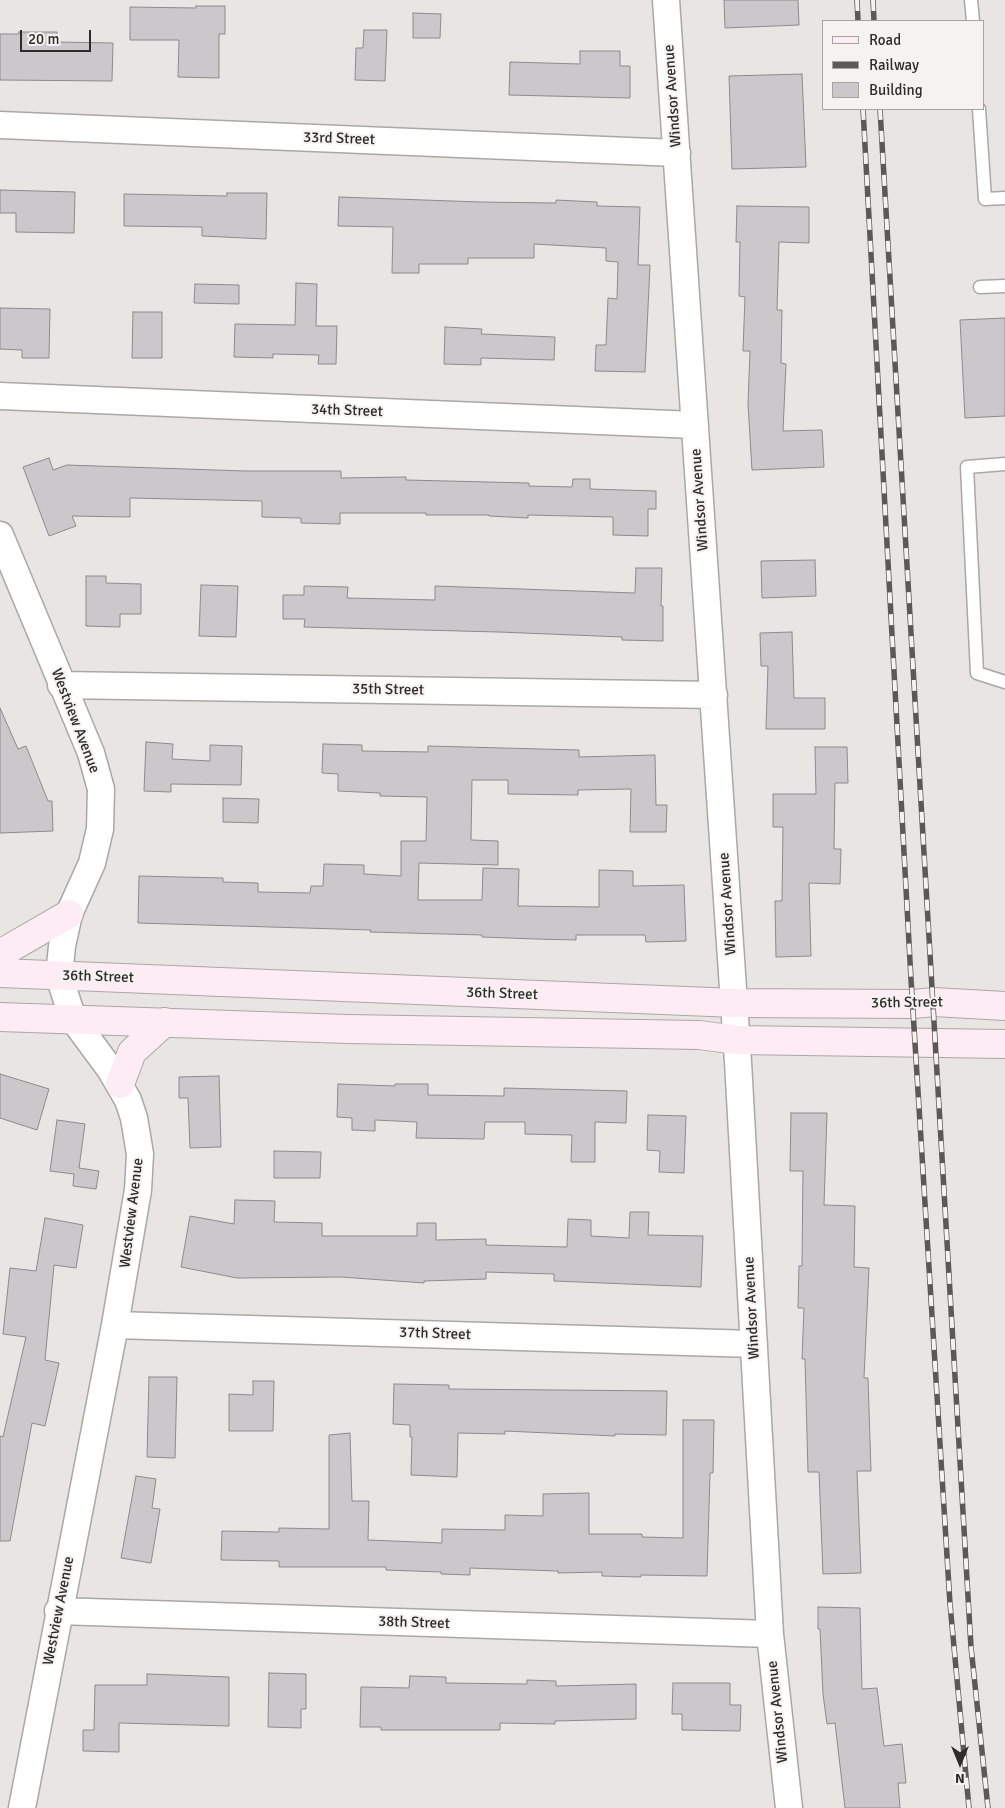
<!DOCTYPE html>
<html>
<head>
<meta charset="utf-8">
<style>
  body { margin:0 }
  #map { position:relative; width:1005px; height:1808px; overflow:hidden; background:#e9e5e2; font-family:Signika,sans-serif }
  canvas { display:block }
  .legend { position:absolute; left:822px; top:20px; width:162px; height:90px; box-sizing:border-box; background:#f6f2ef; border:1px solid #a6a3a1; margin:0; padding:6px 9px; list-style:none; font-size:15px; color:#2e2c2b }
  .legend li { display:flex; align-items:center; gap:10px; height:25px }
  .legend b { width:25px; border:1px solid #a6a3a1 }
  .north { position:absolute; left:935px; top:1738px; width:50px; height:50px; -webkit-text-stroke:4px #f6f2ef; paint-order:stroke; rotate:180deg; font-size:14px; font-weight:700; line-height:20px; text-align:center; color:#2e2c2b }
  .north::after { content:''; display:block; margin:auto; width:18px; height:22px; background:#2e2c2b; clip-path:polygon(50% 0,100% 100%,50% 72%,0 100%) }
  .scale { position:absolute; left:20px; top:30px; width:71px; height:22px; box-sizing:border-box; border:2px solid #2e2c2b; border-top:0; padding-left:6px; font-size:15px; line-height:18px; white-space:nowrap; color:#2e2c2b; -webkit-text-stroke:4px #f6f2ef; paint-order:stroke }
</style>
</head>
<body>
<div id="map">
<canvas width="1005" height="1808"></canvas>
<ul class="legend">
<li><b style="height:6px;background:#fdecf3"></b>Road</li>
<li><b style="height:6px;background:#5b5957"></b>Railway</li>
<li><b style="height:14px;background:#cbc8cc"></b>Building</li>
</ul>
<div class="north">N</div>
<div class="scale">20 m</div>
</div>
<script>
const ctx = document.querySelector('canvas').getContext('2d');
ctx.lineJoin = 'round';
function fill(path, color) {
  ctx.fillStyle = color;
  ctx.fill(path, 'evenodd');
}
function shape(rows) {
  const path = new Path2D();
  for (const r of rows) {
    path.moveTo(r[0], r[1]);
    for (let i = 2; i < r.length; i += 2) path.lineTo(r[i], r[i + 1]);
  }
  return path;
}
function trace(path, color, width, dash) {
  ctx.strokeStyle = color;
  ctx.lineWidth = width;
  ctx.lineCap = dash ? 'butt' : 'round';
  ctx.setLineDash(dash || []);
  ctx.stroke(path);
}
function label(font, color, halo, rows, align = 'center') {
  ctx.font = font + ' Signika,sans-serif';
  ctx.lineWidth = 4;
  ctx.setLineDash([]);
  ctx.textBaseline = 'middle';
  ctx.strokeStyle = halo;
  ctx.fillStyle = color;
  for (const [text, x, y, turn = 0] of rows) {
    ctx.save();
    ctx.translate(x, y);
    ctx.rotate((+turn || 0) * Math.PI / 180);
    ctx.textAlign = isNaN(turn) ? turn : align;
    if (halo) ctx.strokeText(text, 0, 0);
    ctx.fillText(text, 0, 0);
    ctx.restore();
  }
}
const building = shape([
  [724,0,798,0,799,25,725,28,724,0],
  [196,6,225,6,225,34,219,34,219,78,178,77,179,40,130,40,130,7,196,8,196,6],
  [413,13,441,14,440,38,413,38,413,13],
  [364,30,387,30,385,81,355,80,356,48,363,48,364,30],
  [19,32,57,32,57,42,113,43,112,81,0,80,0,34,19,34,19,32],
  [580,51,620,51,620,66,630,66,630,98,509,95,510,62,580,64,580,51],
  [802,74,806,167,732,169,729,76,802,74],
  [0,190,75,192,74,233,16,232,16,213,0,213,0,190],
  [227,193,267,193,266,239,202,236,202,227,124,226,124,194,227,196,227,193],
  [339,197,480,202,556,203,556,200,597,202,597,206,640,207,638,265,650,265,645,372,595,371,596,345,606,345,608,298,617,299,618,262,606,261,606,248,534,244,534,258,468,258,468,264,419,264,419,273,392,273,393,227,338,226,339,197],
  [737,206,809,207,809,243,779,242,777,310,782,310,781,363,786,364,783,431,822,430,824,467,752,470,748,404,750,351,743,351,745,297,739,296,740,242,736,242,737,206],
  [296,283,317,284,316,326,337,326,336,364,318,364,319,355,273,354,273,358,234,357,235,324,295,325,296,283],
  [195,284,239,285,239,304,194,303,195,284],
  [0,308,50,309,49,358,22,358,22,350,0,349,0,308],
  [133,312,162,312,162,358,132,358,133,312],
  [1005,318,1005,416,965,418,960,320,1005,318],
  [445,327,482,329,481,334,555,337,554,360,481,358,481,365,444,364,445,327],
  [49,458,53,470,67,465,245,471,341,471,341,478,406,477,406,480,529,483,529,486,572,487,573,479,590,479,590,489,656,491,656,509,648,509,648,536,613,535,613,517,528,515,528,518,489,516,489,515,426,515,426,513,340,513,340,524,301,523,301,518,262,517,262,501,130,498,130,517,72,516,76,526,49,536,23,467,49,458],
  [815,560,816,596,762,598,761,561,815,560],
  [636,568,662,568,661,606,663,606,663,641,622,640,622,637,499,632,304,627,305,619,283,619,283,595,304,595,304,586,348,587,347,598,435,600,435,586,635,593,636,568],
  [86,576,106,576,106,583,141,584,141,614,120,614,120,627,86,626,86,576],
  [201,585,238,586,236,637,199,636,201,585],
  [792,632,794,698,825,698,825,729,766,729,768,666,761,666,760,633,792,632],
  [0,708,18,749,26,746,48,801,52,801,53,831,0,833,0,708],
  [146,742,173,744,172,759,210,761,210,745,242,746,241,785,171,784,171,792,144,791,146,742],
  [323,744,362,745,362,751,428,752,428,746,579,750,579,757,655,755,656,805,667,805,666,832,630,832,631,789,578,790,578,795,508,794,508,780,472,780,471,840,498,841,498,865,419,863,418,900,482,900,483,868,519,869,518,906,599,907,599,870,633,871,633,886,684,885,686,941,646,942,645,935,576,935,576,940,536,939,482,937,482,935,370,932,371,930,138,923,139,876,223,878,223,882,258,883,258,892,310,893,311,886,323,886,324,864,364,865,364,874,401,876,401,841,426,841,427,797,380,796,380,793,338,791,338,774,322,773,323,744],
  [815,747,847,747,848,783,835,783,834,849,841,849,840,884,809,883,811,956,776,957,775,901,782,901,783,827,773,827,773,794,816,794,815,747],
  [223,798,259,799,258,823,223,822,223,798],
  [0,1074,49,1089,37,1130,0,1118,0,1074],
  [219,1076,221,1147,190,1148,188,1098,179,1098,179,1077,219,1076],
  [338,1084,395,1086,395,1084,428,1084,428,1095,504,1096,504,1088,627,1091,626,1123,595,1122,595,1162,571,1162,572,1135,525,1134,525,1122,485,1122,484,1139,416,1138,417,1122,375,1120,375,1131,352,1130,352,1118,337,1117,338,1084],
  [791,1113,827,1113,824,1205,855,1206,854,1267,869,1268,864,1378,868,1378,871,1471,857,1471,861,1573,823,1574,819,1472,808,1472,805,1359,802,1359,804,1308,798,1308,799,1266,802,1266,803,1171,790,1171,791,1113],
  [648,1115,686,1116,684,1173,659,1172,660,1151,647,1150,648,1115],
  [57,1120,85,1124,79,1168,99,1171,96,1189,73,1186,74,1174,50,1171,57,1120],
  [274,1151,321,1152,320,1178,274,1178,274,1151],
  [235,1200,275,1201,274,1222,322,1223,322,1236,417,1236,417,1223,436,1223,436,1240,486,1239,486,1245,567,1247,568,1219,591,1220,591,1236,629,1238,630,1212,649,1212,648,1235,703,1236,701,1287,554,1281,554,1274,486,1272,486,1279,424,1281,424,1283,341,1277,237,1278,181,1267,190,1216,234,1224,235,1200],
  [45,1218,83,1225,76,1268,54,1265,45,1360,59,1363,45,1426,32,1423,10,1541,0,1541,0,1436,3,1437,26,1337,3,1334,10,1268,36,1271,45,1218],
  [149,1377,177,1377,175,1458,147,1457,149,1377],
  [253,1381,274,1381,273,1431,229,1431,229,1394,253,1395,253,1381],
  [394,1384,449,1385,449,1389,667,1391,666,1435,615,1434,615,1436,505,1431,505,1434,458,1433,457,1477,411,1475,412,1437,410,1437,410,1425,393,1424,394,1384],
  [683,1420,714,1420,713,1473,710,1473,707,1576,641,1575,641,1577,602,1576,602,1572,558,1573,558,1571,470,1568,470,1575,441,1574,441,1572,386,1570,386,1567,279,1567,279,1561,221,1560,222,1531,279,1532,279,1528,329,1529,329,1435,350,1433,352,1501,369,1501,368,1540,442,1543,442,1529,505,1530,505,1515,543,1516,543,1494,589,1493,589,1534,642,1534,642,1537,683,1538,683,1420],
  [136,1476,156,1479,152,1508,160,1509,151,1563,121,1558,136,1476],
  [818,1607,860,1608,862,1689,877,1688,884,1746,902,1744,906,1783,898,1783,900,1808,845,1808,835,1723,827,1724,823,1694,820,1629,818,1629,818,1607],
  [269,1673,306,1674,306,1709,301,1709,301,1728,268,1727,269,1673],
  [147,1674,229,1677,229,1726,119,1723,119,1752,83,1751,83,1730,94,1730,95,1685,147,1685,147,1674],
  [410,1676,446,1677,446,1683,527,1684,527,1680,556,1681,556,1686,636,1684,636,1719,555,1721,555,1724,500,1723,500,1730,381,1730,381,1727,360,1727,361,1687,409,1688,410,1676],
  [673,1683,730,1683,730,1705,741,1705,740,1731,682,1730,682,1714,672,1714,673,1683]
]);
fill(building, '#cbc8cc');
trace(building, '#8c8a8d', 1);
const lane = shape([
  [971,0,973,21],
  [979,109,985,199,1005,198],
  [980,287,1005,286],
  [1005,464,967,467,977,673,1005,682]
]);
const street = shape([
  [666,0,738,1062,770,1634,789,1808],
  [0,125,677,153],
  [0,396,695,425],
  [0,535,91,753,101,789,100,829,92,863,69,914,62,946,59,976,73,1019,110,1069,128,1100,134,1118,140,1154,138,1190,115,1325,22,1808],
  [61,685,714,695],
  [115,1325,754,1344],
  [58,1611,770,1634]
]);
const secondary = shape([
  [0,954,69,914],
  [0,973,735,1003,914,1004,934,1002,1005,1006],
  [0,1017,347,1029,699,1035,737,1040,1005,1044],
  [120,1084,132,1052,165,1022]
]);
trace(lane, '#aba7a4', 15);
trace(street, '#aba7a4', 29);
trace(secondary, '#aba7a4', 30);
trace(lane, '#fff', 12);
trace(street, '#fff', 26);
trace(secondary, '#fdecf3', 28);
const rail = shape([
  [857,0,858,21],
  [873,0,874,21],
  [863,109,911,979,950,1604,969,1808],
  [880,109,971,1647,988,1808]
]);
trace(rail, '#5b5957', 5.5);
trace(rail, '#f6f2ef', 4, [11]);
label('15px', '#2e2c2b', '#f6f2ef', [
  ["Windsor Avenue",673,96,-94],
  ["33rd Street",339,139,2],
  ["34th Street",347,411,2],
  ["Windsor Avenue",700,500,-94],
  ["35th Street",388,690,1],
  ["Westview Avenue",75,721,69],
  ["Windsor Avenue",728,904,-94],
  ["36th Street",98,977,2],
  ["36th Street",502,994,2],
  ["36th Street",907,1003,-1],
  ["Westview Avenue",132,1213,-83],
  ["Windsor Avenue",752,1308,-93],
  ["37th Street",435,1334,2],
  ["Westview Avenue",59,1611,-79],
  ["38th Street",414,1623,2],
  ["Windsor Avenue",778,1712,-96]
]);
</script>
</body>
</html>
